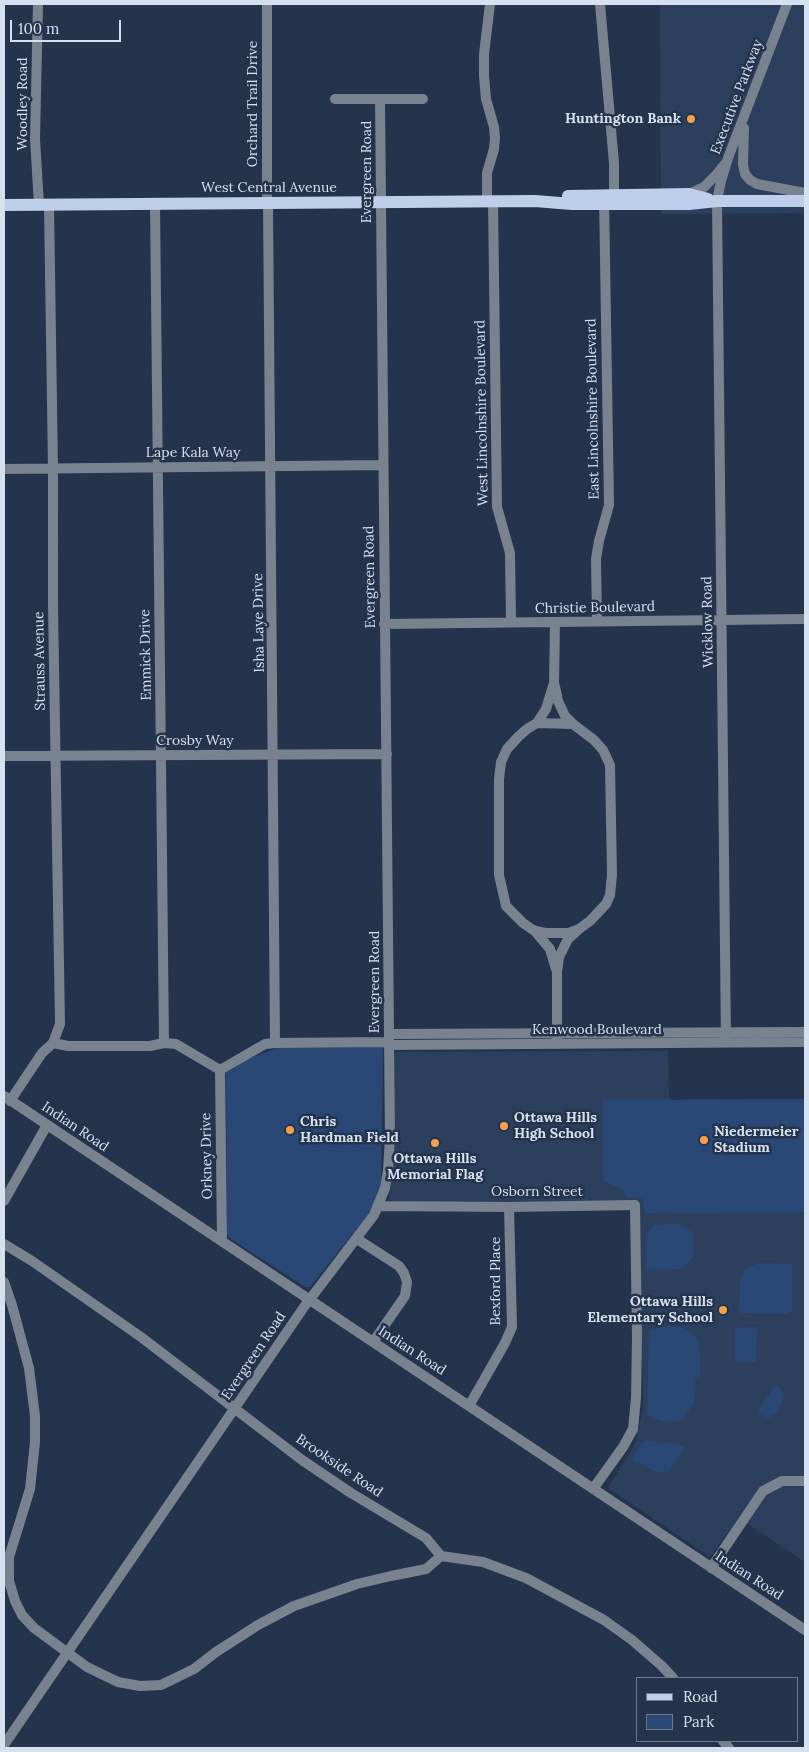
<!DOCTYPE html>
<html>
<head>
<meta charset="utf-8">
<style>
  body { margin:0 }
  #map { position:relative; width:809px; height:1752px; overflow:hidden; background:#25344d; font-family:Lora,serif }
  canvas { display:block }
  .frame { position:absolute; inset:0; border:5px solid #d6e1f0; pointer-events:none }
  .legend { position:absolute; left:636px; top:1677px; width:162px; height:65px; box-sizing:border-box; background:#25344d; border:1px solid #6c798e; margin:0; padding:6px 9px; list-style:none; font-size:15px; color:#d6e1f0 }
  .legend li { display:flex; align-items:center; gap:10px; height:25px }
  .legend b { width:25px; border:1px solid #6c798e }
  .scale { position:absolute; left:10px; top:20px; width:111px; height:22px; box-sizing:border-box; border:2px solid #d6e1f0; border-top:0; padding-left:6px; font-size:15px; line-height:18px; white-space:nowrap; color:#d6e1f0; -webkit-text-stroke:4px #25344d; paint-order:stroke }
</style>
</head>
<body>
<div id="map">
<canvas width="809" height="1752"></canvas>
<div class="frame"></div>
<ul class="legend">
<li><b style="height:6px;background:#becfea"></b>Road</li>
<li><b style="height:14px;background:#2a4876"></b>Park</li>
</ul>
<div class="scale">100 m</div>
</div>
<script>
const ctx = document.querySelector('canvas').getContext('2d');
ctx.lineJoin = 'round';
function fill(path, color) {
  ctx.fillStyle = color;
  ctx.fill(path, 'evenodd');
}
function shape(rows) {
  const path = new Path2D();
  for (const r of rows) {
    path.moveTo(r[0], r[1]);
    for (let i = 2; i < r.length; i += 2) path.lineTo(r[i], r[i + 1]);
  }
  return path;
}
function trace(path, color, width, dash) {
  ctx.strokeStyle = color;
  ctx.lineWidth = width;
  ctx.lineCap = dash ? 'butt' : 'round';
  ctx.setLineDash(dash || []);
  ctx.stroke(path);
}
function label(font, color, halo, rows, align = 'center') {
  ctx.font = font + ' Lora,serif';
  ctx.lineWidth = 5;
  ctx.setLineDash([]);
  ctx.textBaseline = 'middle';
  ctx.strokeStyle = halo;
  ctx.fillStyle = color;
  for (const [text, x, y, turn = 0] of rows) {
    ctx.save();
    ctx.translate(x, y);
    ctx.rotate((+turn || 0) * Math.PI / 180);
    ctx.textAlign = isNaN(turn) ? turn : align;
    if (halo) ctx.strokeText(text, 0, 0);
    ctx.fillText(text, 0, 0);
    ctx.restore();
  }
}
fill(shape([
  [660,4,805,4,805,213,661,214],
  [668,1051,669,1101,805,1101,805,1562,739,1518,710,1557,608,1488,635,1444,643,1408,639,1207,394,1201,389,1199,395,1052]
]), '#2c405e');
fill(shape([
  [383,1047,381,1186,372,1210,310,1287,305,1287,231,1239,227,1234,226,1073,248,1059,277,1048],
  [805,1099,805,1212,647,1213,644,1210,643,1199,626,1197,623,1190,603,1180,603,1100],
  [676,1224,686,1227,693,1234,693,1257,685,1267,677,1269,647,1270,646,1233,655,1225],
  [759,1263,792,1264,792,1310,787,1314,739,1313,740,1282,744,1270],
  [667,1326,681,1327,691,1332,698,1341,700,1353,700,1377,695,1377,695,1397,691,1409,682,1420,666,1422,647,1416,649,1331],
  [757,1327,756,1362,735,1362,735,1328],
  [775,1385,783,1391,784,1397,778,1411,766,1420,763,1418,764,1416,758,1411],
  [646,1440,680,1445,685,1448,669,1471,657,1472,632,1460,641,1444]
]), '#2a4876');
trace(shape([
  [38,4,35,139,39,205],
  [267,4,267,204],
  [600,4,614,163,614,202],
  [335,99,423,99],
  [744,128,743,165,745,174,750,180,757,184,805,193],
  [689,194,704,187,717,174,724,165],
  [493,201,497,507,510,553,511,622],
  [487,202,487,173,494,149,495,138,494,127,486,99,484,76,484,54,490,4],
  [155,204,164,1043],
  [268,204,275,1043],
  [4,469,383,465],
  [597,621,596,559,599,541,609,505,604,196],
  [555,622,554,683,556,691,558,701,565,716,573,724],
  [384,624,805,619],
  [537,723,573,724,594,740,603,750,610,765,612,875,610,895,606,904,590,921,579,929,569,933,546,933,533,930,523,923,506,906,499,875,499,779,501,762,507,749,518,737,527,729,537,723],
  [537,723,546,709,553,686],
  [4,756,387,754],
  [534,930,550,949,556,969],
  [389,1034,805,1032],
  [557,1038,557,972,559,957,568,939,577,931],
  [53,1043,68,1046,150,1046,164,1043,176,1044,220,1070],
  [726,1043,717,201,721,181,728,158,787,4],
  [389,1045,805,1042],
  [220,1070,265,1044,275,1043,389,1042],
  [220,1070,222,1241],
  [4,1096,805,1630],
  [10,1101,42,1053,53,1043,60,1024,53,606,53,469,49,205],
  [4,1201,47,1125],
  [379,1206,509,1207,635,1205,637,1337,636,1398,633,1429,623,1447,593,1489],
  [357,1239,399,1266,404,1273,407,1282,405,1296,373,1342],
  [4,1244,32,1261,141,1337,302,1460,351,1493,426,1538,441,1556,483,1562,526,1578,604,1620,632,1640,662,1666,673,1678],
  [4,1282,12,1305,29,1368,35,1416,35,1442,30,1489,9,1557,9,1581,15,1601,22,1615,34,1628,87,1667,118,1682,140,1686,161,1685,194,1669,216,1652,258,1625,294,1606,357,1584,391,1576,426,1569,441,1556],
  [469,1406,505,1343,512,1327,509,1207],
  [711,1568,763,1491,782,1481,805,1481],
  [723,1741,729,1748],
  [4,1745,304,1307,374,1215,385,1188,388,1170,390,1138,380,99]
]), '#79828f', 10);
trace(shape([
  [568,196,689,194,708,199],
  [4,205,535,201,572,204,689,204,717,201,805,201]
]), '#becfea', 12);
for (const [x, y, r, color] of [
  [691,119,5,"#f8a04b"],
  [504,1126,5,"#f8a04b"],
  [290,1130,5,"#f8a04b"],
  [704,1140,5,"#f8a04b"],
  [435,1143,5,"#f8a04b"],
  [723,1310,5,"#f8a04b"]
]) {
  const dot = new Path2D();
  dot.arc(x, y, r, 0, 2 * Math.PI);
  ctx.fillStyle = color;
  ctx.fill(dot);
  trace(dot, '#25344d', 2);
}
label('14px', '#d6e1f0', '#25344d', [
  ["Executive Parkway",737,97,-69],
  ["Woodley Road",23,104,-90],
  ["Orchard Trail Drive",253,104,-90],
  ["Evergreen Road",367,172,-90],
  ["West Central Avenue",269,188],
  ["East Lincolnshire Boulevard",593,409,-91],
  ["West Lincolnshire Boulevard",482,413,-91],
  ["Lape Kala Way",193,453],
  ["Evergreen Road",370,577,-91],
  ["Christie Boulevard",595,608,-1],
  ["Wicklow Road",708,622,-91],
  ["Isha Laye Drive",259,623,-91],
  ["Emmick Drive",146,655,-91],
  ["Strauss Avenue",40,661,-91],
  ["Crosby Way",195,741],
  ["Evergreen Road",375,982,-90],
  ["Kenwood Boulevard",597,1030],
  ["Indian Road",75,1127,34],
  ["Orkney Drive",207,1156,-91],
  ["Osborn Street",537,1192],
  ["Bexford Place",496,1281,-90],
  ["Indian Road",412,1351,33],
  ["Evergreen Road",254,1356,-56],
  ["Brookside Road",339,1466,34],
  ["Indian Road",749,1576,33]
]);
label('bold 14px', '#d6e1f0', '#25344d', [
  ["Huntington Bank",681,119,"right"],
  ["Ottawa Hills",514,1118],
  ["High School",514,1134],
  ["Chris",300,1122],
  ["Hardman Field",300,1138],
  ["Niedermeier",714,1132],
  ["Stadium",714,1148],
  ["Ottawa Hills",435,1159,"center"],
  ["Memorial Flag",435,1175,"center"],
  ["Ottawa Hills",713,1302,"right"],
  ["Elementary School",713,1318,"right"]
], 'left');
</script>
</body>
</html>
